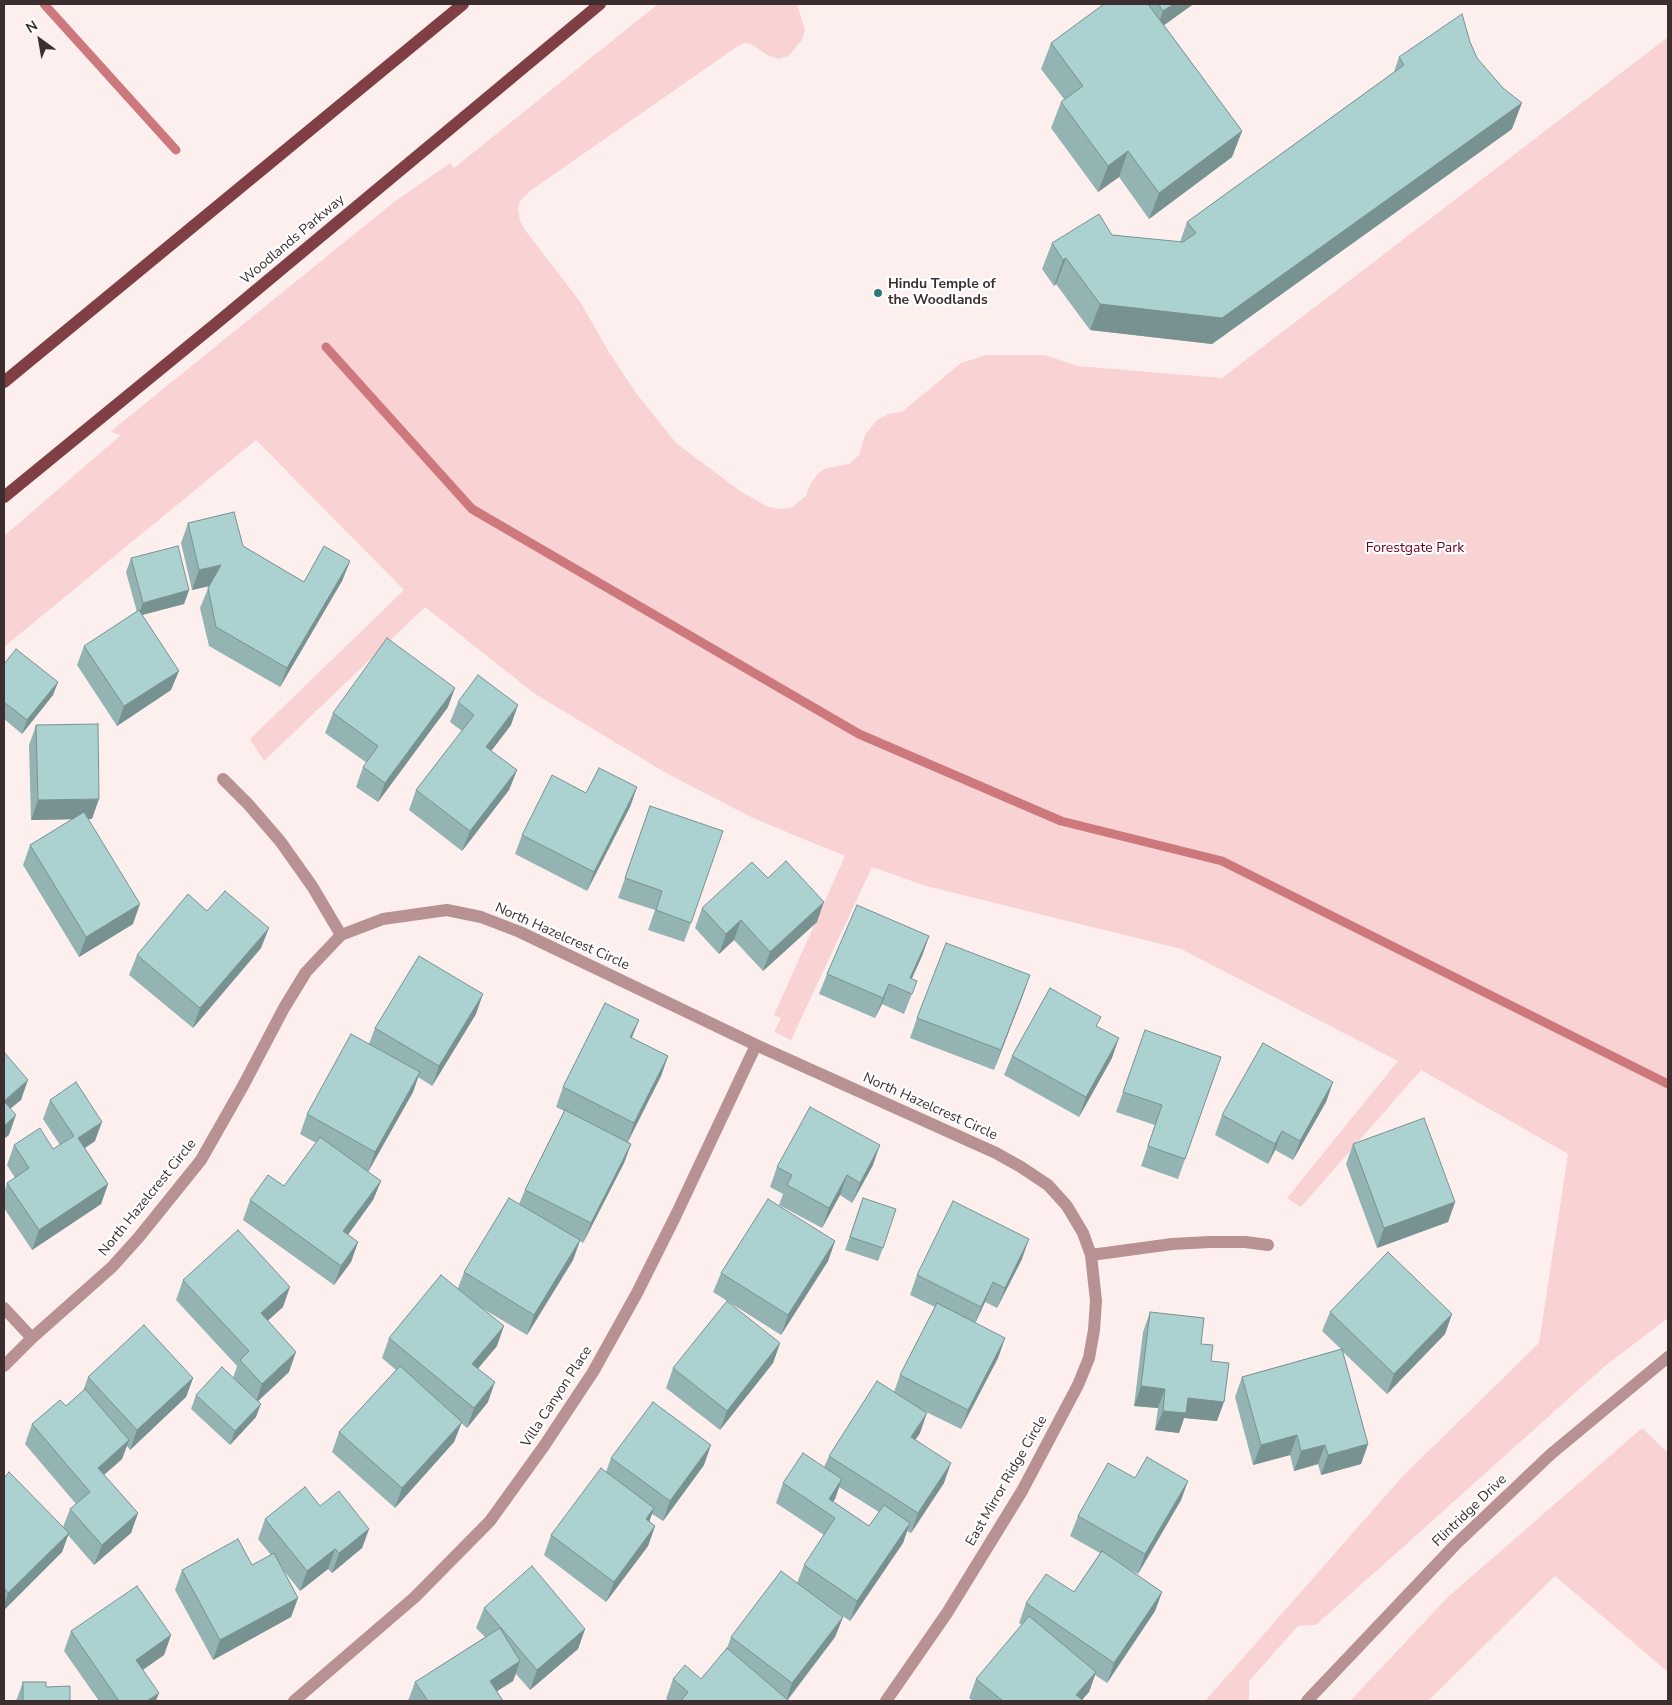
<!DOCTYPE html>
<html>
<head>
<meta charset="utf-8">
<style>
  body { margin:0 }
  #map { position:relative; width:1672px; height:1705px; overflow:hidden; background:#feefef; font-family:"Nunito Sans",sans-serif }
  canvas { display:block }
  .frame { position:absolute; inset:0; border:5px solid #3c2e2f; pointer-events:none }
  .north { position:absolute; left:15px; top:15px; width:50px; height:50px; -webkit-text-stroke:4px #fff; paint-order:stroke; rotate:328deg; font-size:14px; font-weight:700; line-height:20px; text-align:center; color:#3c2e2f }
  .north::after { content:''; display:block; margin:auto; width:18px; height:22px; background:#3c2e2f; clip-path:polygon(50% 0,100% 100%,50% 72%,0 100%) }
</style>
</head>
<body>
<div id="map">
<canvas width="1672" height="1705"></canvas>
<div class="frame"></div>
<div class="north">N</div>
</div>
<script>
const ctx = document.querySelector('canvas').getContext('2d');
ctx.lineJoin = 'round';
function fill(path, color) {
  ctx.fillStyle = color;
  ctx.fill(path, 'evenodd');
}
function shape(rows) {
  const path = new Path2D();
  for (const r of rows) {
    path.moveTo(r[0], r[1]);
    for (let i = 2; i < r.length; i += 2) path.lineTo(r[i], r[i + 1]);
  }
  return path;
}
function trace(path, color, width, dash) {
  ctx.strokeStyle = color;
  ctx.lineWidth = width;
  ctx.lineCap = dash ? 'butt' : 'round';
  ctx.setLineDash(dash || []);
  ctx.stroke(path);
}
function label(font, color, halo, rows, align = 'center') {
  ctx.font = font + ' "Nunito Sans",sans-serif';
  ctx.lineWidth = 4.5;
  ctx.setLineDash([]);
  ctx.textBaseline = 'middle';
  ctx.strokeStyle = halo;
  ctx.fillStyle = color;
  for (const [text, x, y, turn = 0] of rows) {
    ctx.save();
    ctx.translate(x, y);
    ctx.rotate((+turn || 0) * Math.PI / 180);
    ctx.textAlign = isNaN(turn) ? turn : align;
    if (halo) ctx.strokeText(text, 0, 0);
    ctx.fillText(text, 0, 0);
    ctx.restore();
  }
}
fill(shape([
  [658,4,797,4,805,30,802,40,788,56,779,59,769,56,751,44,744,43,738,46,530,191,520,201,518,209,520,221,525,230,581,303,607,349,636,393,676,443,740,491,766,506,779,509,791,508,806,496,810,485,818,473,827,468,849,464,859,455,865,435,876,421,888,414,902,412,961,363,986,355,1045,355,1078,366,1222,378,1668,37,1668,1318,1605,1366,1316,1625,1298,1626,1249,1681,1249,1701,1205,1701,1402,1477,1539,1343,1568,1154,1421,1070,1301,1207,1287,1198,1398,1061,1181,949,926,886,872,867,791,1040,774,1032,781,1018,774,1015,845,856,753,818,666,773,535,694,425,607,264,761,250,739,404,590,256,440,4,647,4,536,121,435,110,432,394,202,450,163,454,168],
  [1642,1428,1668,1453,1668,1672,1555,1576,1428,1701,1350,1701,1448,1597]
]), '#f9d2d3');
trace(shape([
  [44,4,176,150],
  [326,347,472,509,859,734,1061,821,1222,861,1668,1084]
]), '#cd787d', 9);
trace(shape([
  [223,779,248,804,280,841,312,886,341,935],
  [1091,1255,1172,1244,1210,1242,1245,1242,1268,1245],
  [4,1308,32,1338],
  [4,1366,32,1338,112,1267,139,1237,201,1160,243,1086,284,1008,306,972,341,935,383,919,447,910,481,917,520,932,756,1045,996,1153,1021,1167,1048,1185,1067,1206,1083,1233,1091,1255,1096,1301,1094,1330,1089,1358,1078,1385,1022,1491,947,1613,886,1701],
  [294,1701,415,1597,490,1521,544,1446,593,1372,637,1293,676,1215,756,1045],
  [1307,1701,1455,1545,1551,1454,1668,1357]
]), '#b89192', 12);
trace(shape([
  [4,382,463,4],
  [4,497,218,322,600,4]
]), '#803f44', 12);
fill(shape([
  [1104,4,1193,4,1192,5,1164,25,1242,131,1232,157,1149,219,1119,177,1098,192,1051,128,1061,102,1064,99,1041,69,1051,43],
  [1470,42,1477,58,1512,129,1212,344,1090,330,1056,284,1054,286,1042,269,1052,243,1112,235,1180,242,1187,222,1394,72,1399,57],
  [188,523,243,546,304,582,350,561,342,581,280,687,209,646,200,608,209,586,192,590,181,543],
  [131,558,189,590,184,604,142,615,171,690,117,726,77,665,84,646,137,612,126,572],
  [4,664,58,682,53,695,22,734,4,719],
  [458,702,511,725,491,751,517,770,509,790,462,851,409,810,416,790,462,731,450,722],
  [448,707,378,802,356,787,363,767,367,763,325,733,333,713],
  [36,725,92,819,88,819,133,924,79,957,23,865,30,845,73,819,31,820,29,745],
  [637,787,630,807,587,891,515,854,522,835],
  [650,806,691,923,684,942,648,930,655,910,618,898],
  [768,878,817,922,763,971,734,940,719,954,695,928,702,908],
  [207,911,261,948,193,1028,129,975,137,955],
  [929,936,922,956,911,979,917,981,904,1014,882,1004,875,1018,819,994,827,974],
  [1023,995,994,1070,910,1038,917,1018],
  [476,1014,432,1086,418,1077,413,1092,368,1172,381,1181,373,1200,348,1235,358,1242,351,1262,334,1285,243,1220,250,1200,284,1186,316,1143,300,1134,307,1114,369,1044,375,1028],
  [1097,1027,1112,1058,1079,1117,1004,1075,1012,1056],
  [1145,1030,1221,1057,1178,1179,1141,1166,1155,1125,1116,1112],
  [632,1038,668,1056,661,1076,628,1142,631,1144,624,1163,583,1243,580,1241,573,1260,527,1335,480,1307,497,1346,478,1368,488,1402,467,1428,461,1423,454,1442,395,1508,332,1452,339,1432,396,1370,382,1358,389,1338,458,1288,464,1272,519,1204,525,1190,564,1111,556,1107,563,1087],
  [1333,1082,1326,1102,1293,1160,1275,1150,1268,1164,1215,1135,1222,1115],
  [50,1100,95,1141,85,1148,108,1184,101,1204,32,1250,4,1208,4,1193,7,1183,15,1178,7,1165,14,1145,53,1149,60,1145,43,1119],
  [1353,1144,1455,1202,1448,1222,1377,1248,1346,1164],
  [873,1165,852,1203,840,1195,822,1228,779,1205,783,1194,770,1187,777,1167],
  [863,1198,883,1248,878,1261,845,1250],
  [835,1241,828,1261,781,1335,713,1292,721,1273],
  [1022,1259,997,1308,985,1302,975,1323,1005,1338,998,1358,961,1429,920,1409,920,1433,915,1440,944,1483,911,1533,907,1531,903,1543,850,1621,825,1604,843,1617,835,1637,788,1700,788,1701,668,1701,666,1699,673,1679,701,1679,727,1648,731,1637,797,1583,804,1565,824,1535,776,1503,783,1483,824,1467,829,1456,894,1392,900,1375,935,1307,910,1295,917,1275],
  [839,1487,879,1512,869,1526,833,1501,835,1499],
  [183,1280,283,1307,267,1321,289,1372,258,1401,256,1417,230,1445,191,1409,196,1395,233,1378,237,1366,176,1300],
  [1150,1312,1201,1344,1211,1361,1217,1421,1184,1418,1179,1433,1155,1430,1158,1408,1134,1406,1143,1332],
  [1330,1312,1452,1314,1445,1334,1387,1394,1342,1351,1368,1444,1361,1464,1321,1475,1318,1464,1294,1471,1290,1455,1253,1465,1235,1397,1242,1377,1341,1349,1322,1331],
  [780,1343,773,1363,720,1430,666,1388,673,1368],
  [88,1377,193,1378,186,1397,130,1450,127,1446,122,1459,104,1475,138,1513,131,1533,94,1565,68,1535,62,1552,4,1610,4,1478,63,1527,70,1509,76,1504,25,1444,32,1424,66,1406,83,1391],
  [611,1458,704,1465,663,1521,652,1514,649,1522,655,1526,648,1546,606,1602,544,1555,551,1535,606,1472],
  [1135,1478,1188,1481,1181,1500,1138,1574,1129,1569,1162,1592,1155,1611,1107,1683,1095,1675,1089,1692,1082,1700,1084,1701,973,1701,969,1698,976,1679,1022,1625,1019,1623,1026,1603,1074,1592,1100,1553,1070,1536,1078,1516],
  [320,1506,369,1529,362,1548,332,1573,328,1569,300,1591,284,1571,298,1598,291,1617,213,1660,175,1590,182,1570,252,1565,271,1555,258,1539,265,1519],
  [484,1608,585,1629,578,1649,530,1690,516,1674,513,1681,497,1691,503,1701,408,1701,415,1682,485,1637,476,1628],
  [71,1631,171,1635,164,1655,143,1670,156,1701,99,1701,64,1651],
  [23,1682,46,1687,70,1701,16,1701]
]), '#93b4b3');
fill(shape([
  [1174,4,1193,4,1192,5,1156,31,1163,11],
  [1522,103,1512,129,1212,344,1090,330,1100,304],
  [1242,131,1232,157,1149,219,1159,193],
  [1128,151,1119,177,1098,192,1108,166],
  [1066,258,1056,284,1054,286,1063,260],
  [350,561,342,581,280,687,287,668],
  [221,565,214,585,192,590,199,570],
  [189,590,184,604,138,616,143,603],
  [179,671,171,690,117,726,124,706],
  [58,682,53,695,22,734,27,720],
  [455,688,448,707,378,802,385,783],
  [518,705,511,725,479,767,486,747],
  [517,770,509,790,462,851,470,831],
  [637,787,630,807,587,891,594,872],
  [99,799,92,819,31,820,38,800],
  [824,902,817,922,763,971,770,952],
  [140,904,133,924,79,957,86,937],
  [741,920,734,940,719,954,726,934],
  [269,928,261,948,193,1028,200,1008],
  [929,936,922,956,906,992,910,978],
  [1030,975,1023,995,994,1070,1001,1050],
  [889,984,882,1004,875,1018,883,998],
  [483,994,476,1014,432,1086,439,1066],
  [639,1020,631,1040,630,1037],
  [1119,1038,1112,1058,1079,1117,1086,1097],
  [668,1056,661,1076,627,1143,634,1123],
  [420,1072,413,1092,368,1172,375,1152],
  [28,1080,21,1100,4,1114,4,1101],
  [1333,1082,1326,1102,1293,1160,1300,1141],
  [16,1115,9,1135,4,1139,4,1126],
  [102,1122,95,1141,70,1158,78,1138],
  [1282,1131,1275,1150,1268,1164,1275,1144],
  [631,1144,624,1163,583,1243,591,1223],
  [880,1145,873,1165,852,1203,860,1183],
  [847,1175,840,1195,822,1228,829,1208],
  [381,1181,373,1200,336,1251,343,1231],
  [108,1184,101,1204,32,1250,39,1230],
  [1455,1202,1448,1222,1377,1248,1384,1228],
  [1029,1239,1022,1259,997,1308,1005,1288],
  [580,1240,573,1260,527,1335,534,1315],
  [835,1241,828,1261,781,1335,788,1315],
  [358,1242,351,1262,334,1285,341,1266],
  [993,1282,985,1302,974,1326,981,1307],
  [290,1287,283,1307,254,1333,261,1313],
  [1452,1314,1445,1334,1387,1394,1394,1374],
  [504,1326,497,1346,465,1384,472,1364],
  [1005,1338,998,1358,961,1429,968,1410],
  [780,1343,773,1363,720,1430,727,1411],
  [296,1352,289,1372,255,1404,262,1384],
  [193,1378,186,1397,130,1450,137,1430],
  [495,1382,488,1402,467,1428,474,1408],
  [1141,1386,1165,1389,1158,1408,1134,1406],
  [1188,1398,1224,1402,1217,1421,1184,1418,1179,1433,1155,1430,1163,1411],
  [261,1404,256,1417,230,1445,235,1431],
  [927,1413,920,1433,904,1457,911,1437],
  [462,1422,454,1442,395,1508,402,1488],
  [1297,1435,1290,1455,1253,1465,1261,1445],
  [129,1440,122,1459,90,1487,98,1468],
  [1368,1444,1361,1464,1321,1475,1328,1455],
  [711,1445,704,1465,663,1521,670,1501],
  [1325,1445,1318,1464,1294,1471,1301,1451],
  [951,1463,944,1483,911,1533,918,1513],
  [842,1479,835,1499,826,1512,829,1499],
  [1188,1481,1181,1500,1138,1574,1145,1554],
  [654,1508,647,1528,646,1519],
  [138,1513,131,1533,94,1565,102,1545],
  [910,1523,903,1543,850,1621,857,1601],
  [655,1526,648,1546,606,1602,614,1582],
  [369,1529,362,1548,332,1573,339,1553],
  [69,1533,62,1552,4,1610,4,1605,8,1593],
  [335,1549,328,1569,300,1591,307,1571],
  [1162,1592,1155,1611,1107,1683,1114,1663],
  [298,1598,291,1617,213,1660,220,1640],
  [843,1617,835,1637,786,1701,792,1683],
  [585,1629,578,1649,530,1690,537,1670],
  [171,1635,164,1655,129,1679,136,1660],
  [520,1661,513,1681,483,1700,490,1681],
  [1096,1672,1089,1692,1081,1701,1076,1695],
  [159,1693,156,1701,147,1701]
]), '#789292');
const building = shape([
  [1104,4,1148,4,1242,131,1159,193,1128,151,1108,166,1061,102,1083,86,1051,43,1104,4],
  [1158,4,1174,4,1163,11,1158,4],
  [1462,14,1470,42,1477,58,1503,88,1522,103,1222,318,1100,304,1066,258,1063,260,1052,243,1099,214,1112,235,1183,242,1196,233,1187,222,1404,65,1399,57,1462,14],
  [234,512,243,546,304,582,324,546,350,561,287,668,216,627,208,588,221,565,199,570,188,523,234,512],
  [178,546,189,590,143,603,131,558,178,546],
  [139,610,179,671,124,706,84,646,139,610],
  [387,638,455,688,385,783,363,767,378,746,333,713,387,638],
  [16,649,58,682,27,720,4,702,4,664,16,649],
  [478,675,518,705,486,747,517,770,470,831,416,790,474,715,458,702,478,675],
  [98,724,99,799,38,800,36,725,98,724],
  [599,768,637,787,594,872,522,835,552,775,586,793,599,768],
  [650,806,723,831,691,923,656,910,662,891,625,878,650,806],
  [84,812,140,904,86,937,30,845,84,812],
  [786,861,824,902,770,952,741,920,726,934,702,908,752,862,768,878,786,861],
  [225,891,269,928,200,1008,137,955,188,894,207,911,225,891],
  [857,905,929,936,910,978,917,981,912,994,889,984,883,998,827,974,857,905],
  [946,943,1030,975,1001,1050,917,1018,946,943],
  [419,956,483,994,439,1066,375,1028,419,956],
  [1050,988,1101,1017,1096,1026,1119,1038,1086,1097,1012,1056,1050,988],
  [605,1003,639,1020,630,1037,668,1056,634,1123,563,1087,605,1003],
  [1145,1030,1221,1057,1185,1159,1148,1146,1162,1105,1123,1092,1145,1030],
  [351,1034,420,1072,375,1152,307,1114,351,1034],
  [1263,1043,1333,1082,1300,1141,1282,1131,1275,1144,1222,1115,1263,1043],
  [4,1052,28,1080,4,1101,16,1115,4,1126,4,1052],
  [76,1082,102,1122,78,1138,108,1184,39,1230,7,1183,29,1168,14,1145,40,1128,53,1149,74,1136,50,1100,76,1082],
  [810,1107,880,1145,860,1183,847,1175,829,1208,787,1185,792,1175,777,1167,810,1107],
  [565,1110,631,1144,591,1223,525,1190,565,1110],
  [1424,1118,1455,1202,1384,1228,1353,1144,1424,1118],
  [320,1137,381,1181,343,1231,358,1242,341,1266,250,1200,268,1175,284,1186,320,1137],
  [509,1198,580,1240,534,1315,464,1272,509,1198],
  [863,1198,896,1209,883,1248,850,1237,863,1198],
  [768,1199,835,1241,788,1315,721,1273,768,1199],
  [953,1201,1029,1239,1005,1288,993,1282,981,1307,917,1275,953,1201],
  [238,1230,290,1287,261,1313,296,1352,262,1384,240,1360,249,1351,183,1280,238,1230],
  [1388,1252,1452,1314,1394,1374,1330,1312,1388,1252],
  [441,1275,504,1326,472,1364,495,1382,474,1408,389,1338,441,1275],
  [727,1301,780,1343,727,1411,673,1368,727,1301],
  [937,1303,1005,1338,968,1410,900,1375,937,1303],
  [1150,1312,1204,1318,1201,1344,1213,1345,1211,1361,1229,1363,1224,1402,1188,1398,1186,1413,1163,1411,1165,1389,1141,1386,1150,1312],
  [144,1325,193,1378,137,1430,88,1377,144,1325],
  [1342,1349,1368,1444,1328,1455,1325,1445,1301,1451,1297,1435,1261,1445,1242,1377,1342,1349],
  [400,1366,462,1422,402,1488,339,1432,400,1366],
  [222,1367,261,1404,235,1431,196,1395,222,1367],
  [877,1381,927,1413,911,1437,951,1463,918,1513,829,1456,877,1381],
  [85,1389,129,1440,98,1468,138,1513,102,1545,70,1509,90,1492,32,1424,60,1400,66,1406,85,1389],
  [653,1402,711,1445,670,1501,611,1458,653,1402],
  [803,1453,842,1479,829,1499,869,1526,884,1505,910,1523,857,1601,804,1565,835,1518,783,1483,803,1453],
  [1147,1457,1188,1481,1145,1554,1078,1516,1108,1463,1135,1478,1147,1457],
  [601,1468,654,1508,646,1519,655,1526,614,1582,551,1535,601,1468],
  [9,1472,69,1533,8,1593,4,1588,4,1478,9,1472],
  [305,1487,320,1506,339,1491,369,1529,339,1553,335,1549,307,1571,265,1519,305,1487],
  [238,1539,252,1565,274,1553,298,1598,220,1640,182,1570,238,1539],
  [1102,1551,1162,1592,1114,1663,1026,1603,1046,1574,1074,1592,1102,1551],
  [532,1566,585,1629,537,1670,484,1608,532,1566],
  [781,1571,843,1617,792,1683,731,1637,781,1571],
  [137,1586,171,1635,136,1660,159,1693,147,1701,119,1701,71,1631,137,1586],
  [1029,1616,1096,1672,1076,1695,1084,1701,1003,1701,976,1679,1029,1616],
  [500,1628,520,1661,490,1681,503,1701,428,1701,415,1682,500,1628],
  [727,1648,788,1700,788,1701,681,1701,688,1692,673,1679,685,1665,701,1679,727,1648],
  [23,1682,46,1682,46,1687,70,1686,70,1701,23,1701,23,1682]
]);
fill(building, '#abd1d0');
trace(building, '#789292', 1);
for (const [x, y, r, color] of [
  [878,293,5,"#2f7978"]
]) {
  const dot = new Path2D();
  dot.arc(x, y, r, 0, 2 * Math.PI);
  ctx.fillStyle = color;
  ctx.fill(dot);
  trace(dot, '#fff', 2);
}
label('14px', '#3c2e2f', '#fff', [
  ["Woodlands Parkway",293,240,-40],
  ["North Hazelcrest Circle",562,937,24],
  ["North Hazelcrest Circle",930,1107,24],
  ["North Hazelcrest Circle",148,1198,-51],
  ["Villa Canyon Place",557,1397,-57],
  ["East Mirror Ridge Circle",1007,1481,-60],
  ["Flintridge Drive",1470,1511,-44]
]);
label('bold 14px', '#3c2e2f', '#fff', [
  ["Hindu Temple of",888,285],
  ["the Woodlands",888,301]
], 'left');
label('14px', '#6d001e', '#fff', [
  ["Forestgate Park",1415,549]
]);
</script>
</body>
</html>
